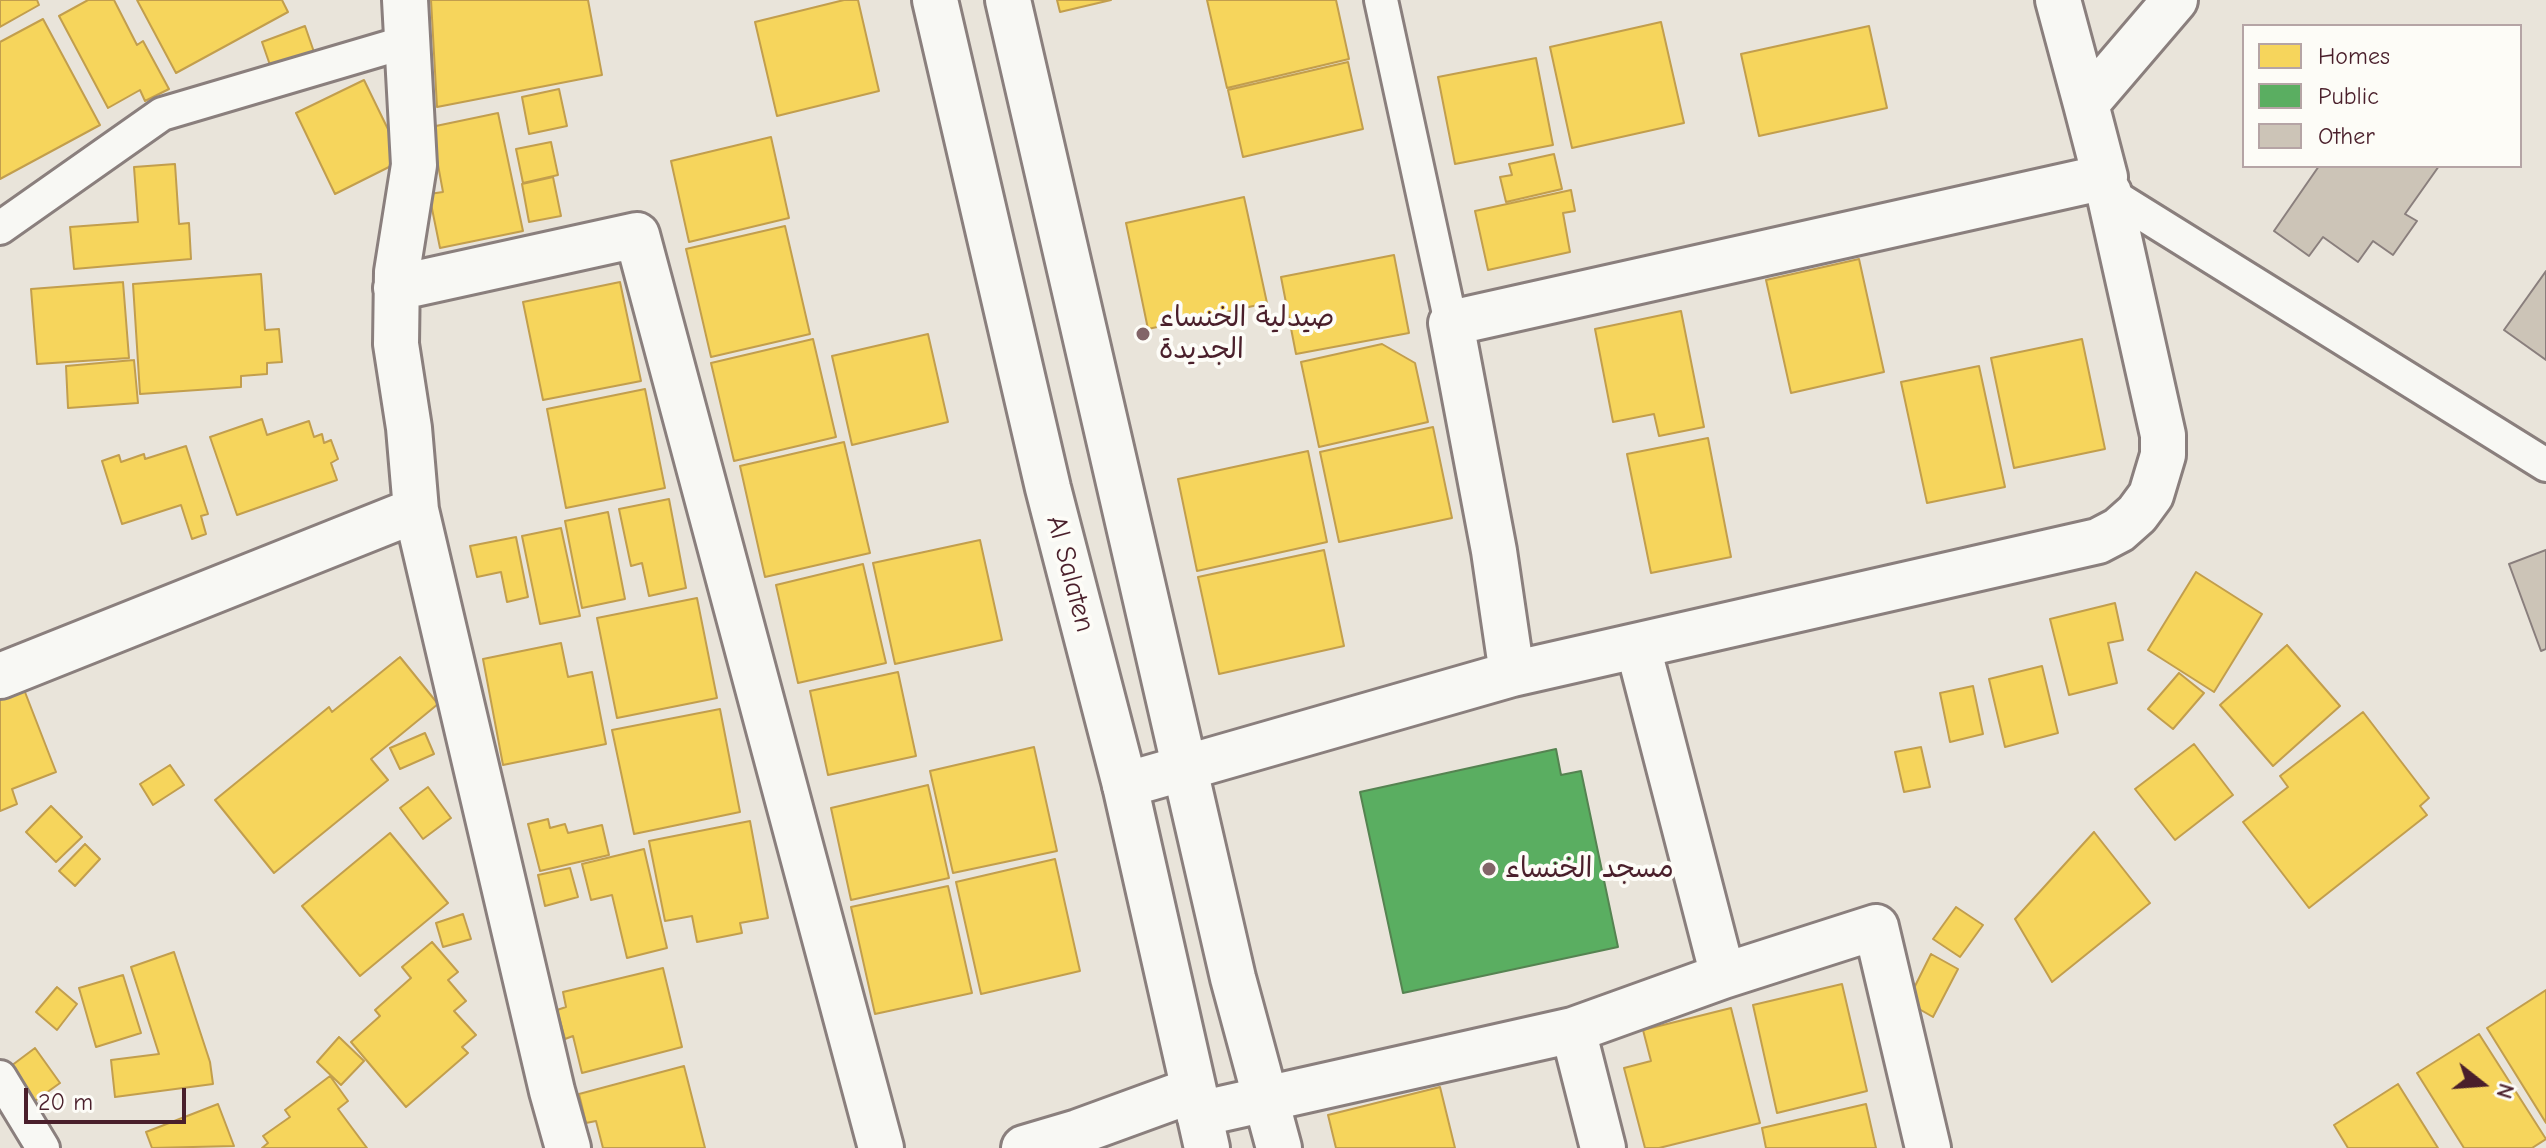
<!DOCTYPE html>
<html>
<head>
<meta charset="utf-8">
<style>
  body { margin:0 }
  #map { position:relative; width:2546px; height:1148px; overflow:hidden; background:#e9e4da; font-family:"Comic Neue",sans-serif }
  canvas { display:block }
  .legend { position:absolute; left:2242px; top:24px; width:280px; height:144px; box-sizing:border-box; background:#fdfcf7; border:2px solid #b5a4a5; margin:0; padding:10px 14px; list-style:none; font-size:24px; color:#4a1f2b }
  .legend li { display:flex; align-items:center; gap:16px; height:40px }
  .legend b { width:40px; border:2px solid #b5a4a5 }
  .north { position:absolute; left:2442px; top:1044px; width:80px; height:80px; -webkit-text-stroke:6px #fdfcf7; paint-order:stroke; rotate:107deg; font-size:22px; font-weight:700; line-height:32px; text-align:center; color:#4a1f2b }
  .north::after { content:''; display:block; margin:auto; width:28px; height:36px; background:#4a1f2b; clip-path:polygon(50% 0,100% 100%,50% 72%,0 100%) }
  .scale { position:absolute; left:24px; top:1088px; width:162px; height:36px; box-sizing:border-box; border:4px solid #4a1f2b; border-top:0; padding-left:10px; font-size:24px; line-height:28px; white-space:nowrap; color:#4a1f2b; -webkit-text-stroke:6px #fdfcf7; paint-order:stroke }
</style>
</head>
<body>
<div id="map">
<canvas width="2546" height="1148"></canvas>
<ul class="legend">
<li><b style="height:22px;background:#f6d55c"></b>Homes</li>
<li><b style="height:22px;background:#5aae61"></b>Public</li>
<li><b style="height:22px;background:#ccc4b7"></b>Other</li>
</ul>
<div class="north">N</div>
<div class="scale">20 m</div>
</div>
<script>
const ctx = document.querySelector('canvas').getContext('2d');
ctx.lineJoin = 'round';
function fill(path, color) {
  ctx.fillStyle = color;
  ctx.fill(path, 'evenodd');
}
function shape(rows) {
  const path = new Path2D();
  for (const r of rows) {
    path.moveTo(r[0], r[1]);
    for (let i = 2; i < r.length; i += 2) path.lineTo(r[i], r[i + 1]);
  }
  return path;
}
function trace(path, color, width, dash) {
  ctx.strokeStyle = color;
  ctx.lineWidth = width;
  ctx.lineCap = dash ? 'butt' : 'round';
  ctx.setLineDash(dash || []);
  ctx.stroke(path);
}
function label(font, color, halo, rows, align = 'center') {
  ctx.font = font + ' "Comic Neue","Playpen Sans Arabic",sans-serif';
  ctx.lineWidth = 8;
  ctx.setLineDash([]);
  ctx.textBaseline = 'middle';
  ctx.strokeStyle = halo;
  ctx.fillStyle = color;
  for (const [text, x, y, turn = 0] of rows) {
    ctx.save();
    ctx.translate(x, y);
    ctx.rotate((+turn || 0) * Math.PI / 180);
    ctx.textAlign = isNaN(turn) ? turn : align;
    if (halo) ctx.strokeText(text, 0, 0);
    ctx.fillText(text, 0, 0);
    ctx.restore();
  }
}
const homes = shape([
  [0,0,37,0,39,5,0,27,0,0],
  [88,0,114,0,137,45,143,41,169,89,145,101,140,90,108,108,59,16,88,0],
  [137,0,282,0,288,12,176,73,137,0],
  [431,0,588,0,602,75,437,107,431,0],
  [844,0,858,0,879,91,777,116,755,22,844,0],
  [1057,0,1111,0,1060,12,1057,0],
  [1207,0,1336,0,1349,59,1227,88,1207,0],
  [43,19,100,125,0,179,0,42,43,19],
  [1661,22,1684,123,1572,148,1550,47,1661,22],
  [305,26,314,52,271,68,262,42,305,26],
  [1869,26,1887,108,1759,136,1741,54,1869,26],
  [1536,58,1553,145,1455,164,1438,77,1536,58],
  [1348,62,1363,129,1243,157,1228,90,1348,62],
  [364,80,403,160,335,194,296,113,364,80],
  [559,89,567,126,529,134,522,97,559,89],
  [498,113,523,231,440,248,429,194,443,192,431,127,498,113],
  [771,137,789,218,689,242,671,161,771,137],
  [551,142,558,175,523,183,516,149,551,142],
  [1554,154,1562,189,1506,202,1500,177,1512,175,1509,164,1554,154],
  [175,164,179,224,189,223,191,259,74,269,70,227,138,222,134,167,175,164],
  [553,177,561,216,529,222,522,184,553,177],
  [1571,190,1575,211,1563,213,1570,252,1488,270,1475,211,1571,190],
  [1244,197,1267,303,1148,329,1126,223,1244,197],
  [785,226,810,334,711,357,686,249,785,226],
  [1394,255,1409,333,1296,354,1281,277,1394,255],
  [1859,259,1884,372,1791,393,1766,280,1859,259],
  [261,274,265,330,279,329,282,362,267,363,267,374,241,376,241,387,140,394,133,284,261,274],
  [123,282,129,358,37,364,31,289,123,282],
  [620,282,641,381,543,400,523,302,620,282],
  [1681,311,1704,427,1659,436,1654,414,1613,422,1595,329,1681,311],
  [928,334,948,422,852,445,832,356,928,334],
  [813,339,836,437,734,461,711,363,813,339],
  [2082,339,2105,449,2014,468,1991,358,2082,339],
  [1382,344,1415,363,1428,422,1319,447,1301,362,1382,344],
  [134,360,138,403,68,408,66,366,134,360],
  [1979,366,2005,487,1927,503,1901,382,1979,366],
  [645,389,665,488,566,508,547,409,645,389],
  [262,419,267,435,309,421,314,437,322,434,324,443,331,440,338,459,331,463,337,480,237,515,210,437,262,419],
  [1433,427,1452,518,1339,542,1320,452,1433,427],
  [1708,438,1731,557,1651,573,1627,454,1708,438],
  [844,442,870,553,765,577,740,466,844,442],
  [186,446,208,514,201,516,206,534,192,539,181,505,122,524,102,461,119,455,121,462,144,454,145,459,186,446],
  [1308,451,1327,542,1197,571,1178,479,1308,451],
  [669,499,686,588,649,596,642,563,631,566,619,509,669,499],
  [608,512,625,599,582,608,565,521,608,512],
  [561,528,580,616,540,624,522,536,561,528],
  [516,537,528,597,507,602,501,572,477,577,470,546,516,537],
  [980,540,1002,640,895,664,873,563,980,540],
  [1324,550,1344,646,1219,674,1198,577,1324,550],
  [863,564,886,663,798,683,776,585,863,564],
  [2196,572,2262,614,2214,692,2148,650,2196,572],
  [697,598,717,698,617,718,597,618,697,598],
  [2115,603,2123,640,2108,643,2117,683,2069,695,2050,619,2115,603],
  [561,643,568,677,592,672,606,744,503,765,483,659,561,643],
  [2287,645,2340,706,2273,766,2220,705,2287,645],
  [400,657,438,704,371,759,388,780,274,873,215,800,329,707,332,712,400,657],
  [2042,666,2058,733,2005,747,1989,679,2042,666],
  [898,672,916,756,828,775,810,691,898,672],
  [2179,673,2204,693,2173,729,2148,709,2179,673],
  [1973,686,1983,734,1950,742,1940,693,1973,686],
  [23,687,56,772,12,789,17,804,0,811,0,696,23,687],
  [720,709,740,812,634,834,612,730,720,709],
  [2363,712,2429,798,2420,806,2427,815,2309,908,2243,822,2288,787,2280,776,2363,712],
  [425,733,434,754,400,769,390,748,425,733],
  [2194,744,2233,795,2175,840,2135,789,2194,744],
  [1034,747,1057,851,953,873,930,771,1034,747],
  [1921,747,1930,787,1904,792,1895,752,1921,747],
  [170,765,184,785,153,805,140,784,170,765],
  [928,785,949,878,851,900,831,808,928,785],
  [428,787,451,818,423,839,400,808,428,787],
  [51,806,82,837,56,862,26,832,51,806],
  [548,819,550,828,565,824,568,833,602,825,609,855,540,871,528,824,548,819],
  [750,821,768,918,740,923,742,933,697,942,692,916,665,921,649,841,750,821],
  [2094,832,2150,903,2052,982,2015,919,2094,832],
  [390,833,448,903,360,976,302,906,390,833],
  [85,844,100,859,75,886,59,871,85,844],
  [644,849,667,948,627,958,612,895,591,900,582,864,644,849],
  [1055,859,1080,971,981,994,956,882,1055,859],
  [570,868,578,897,545,906,538,875,570,868],
  [948,886,972,993,875,1014,851,907,948,886],
  [1956,907,1983,925,1960,957,1933,939,1956,907],
  [463,914,471,939,443,947,436,923,463,914],
  [432,942,458,972,448,980,466,1001,454,1011,476,1035,462,1047,468,1053,406,1107,351,1042,380,1016,375,1010,411,978,402,967,432,942],
  [174,952,210,1062,213,1084,115,1097,111,1060,159,1054,131,967,174,952],
  [1931,954,1958,969,1933,1017,1907,1002,1931,954],
  [663,968,682,1047,582,1073,573,1036,565,1039,557,1010,566,1007,563,992,663,968],
  [123,975,141,1033,96,1047,79,988,123,975],
  [1842,984,1867,1091,1777,1113,1753,1005,1842,984],
  [57,987,77,1004,57,1030,36,1012,57,987],
  [2546,990,2546,1123,2487,1028,2546,990],
  [1731,1008,1760,1123,1659,1148,1645,1148,1624,1068,1651,1061,1643,1030,1731,1008],
  [2479,1034,2546,1139,2532,1148,2464,1148,2417,1073,2479,1034],
  [339,1037,364,1061,341,1085,317,1062,339,1037],
  [35,1048,60,1083,32,1103,7,1069,35,1048],
  [684,1066,705,1148,603,1148,596,1121,586,1123,579,1094,684,1066],
  [330,1076,348,1101,338,1109,367,1148,262,1148,268,1143,263,1136,290,1117,285,1110,330,1076],
  [2398,1084,2438,1148,2348,1148,2334,1125,2398,1084],
  [1440,1087,1455,1148,1336,1148,1328,1115,1440,1087],
  [218,1104,234,1146,152,1148,146,1132,218,1104],
  [1866,1104,1876,1148,1766,1148,1762,1128,1866,1104]
]);
fill(homes, '#f6d55c');
trace(homes, '#c29e4d', 2);
const public = shape([
  [1556,749,1561,775,1581,771,1618,947,1403,993,1360,792,1556,749]
]);
fill(public, '#5aae61');
trace(public, '#558351', 2);
const building = shape([
  [2319,166,2439,166,2405,214,2417,221,2393,255,2373,241,2358,262,2323,237,2309,256,2274,231,2319,166],
  [2546,271,2546,360,2504,330,2546,271],
  [2546,550,2546,649,2541,651,2509,564,2546,550]
]);
fill(building, '#ccc4b7');
trace(building, '#8a7f7d', 2);
const service = shape([
  [1381,0,1451,323],
  [2106,180,2109,193,2546,465],
  [0,228,162,114,406,42],
  [0,1077,43,1148]
]);
const minor = shape([
  [405,0,414,165,397,272,396,344,409,428,416,510,552,1091,568,1148],
  [2058,0,2086,104],
  [396,288,637,235,881,1148],
  [1512,674,1494,551,1451,323,2105,177,2086,104,2175,0],
  [0,676,416,510],
  [1125,785,1512,674,2098,541,2119,530,2137,514,2151,495,2163,455,2163,435,2109,193],
  [1723,976,1876,927,1928,1148],
  [1573,1030,1603,1148],
  [1199,1114,1573,1030,1723,976,1638,647],
  [1024,1148,1078,1132,1193,1090]
]);
const secondary = shape([
  [935,0,1048,488,1125,785,1207,1148],
  [1008,0,1233,978,1279,1148]
]);
trace(service, '#8a7f7d', 38);
trace(minor, '#8a7f7d', 50);
trace(secondary, '#8a7f7d', 50);
trace(service, '#f8f8f4', 32);
trace(minor, '#f8f8f4', 44);
trace(secondary, '#f8f8f4', 44);
for (const [x, y, r, color] of [
  [1143,334,8,"#826468"],
  [1489,869,8,"#826468"]
]) {
  const dot = new Path2D();
  dot.arc(x, y, r, 0, 2 * Math.PI);
  ctx.fillStyle = color;
  ctx.fill(dot);
  trace(dot, '#fdfcf7', 3);
}
label('28px', '#4a1f2b', '#fdfcf7', [
  ["صيدلية الخنساء",1159,318],
  ["الجديدة",1159,350],
  ["مسجد الخنساء",1505,869]
], 'left');
label('28px', '#4a1f2b', '#fdfcf7', [
  ["Al Salaten",1070,574,75]
]);
</script>
</body>
</html>
